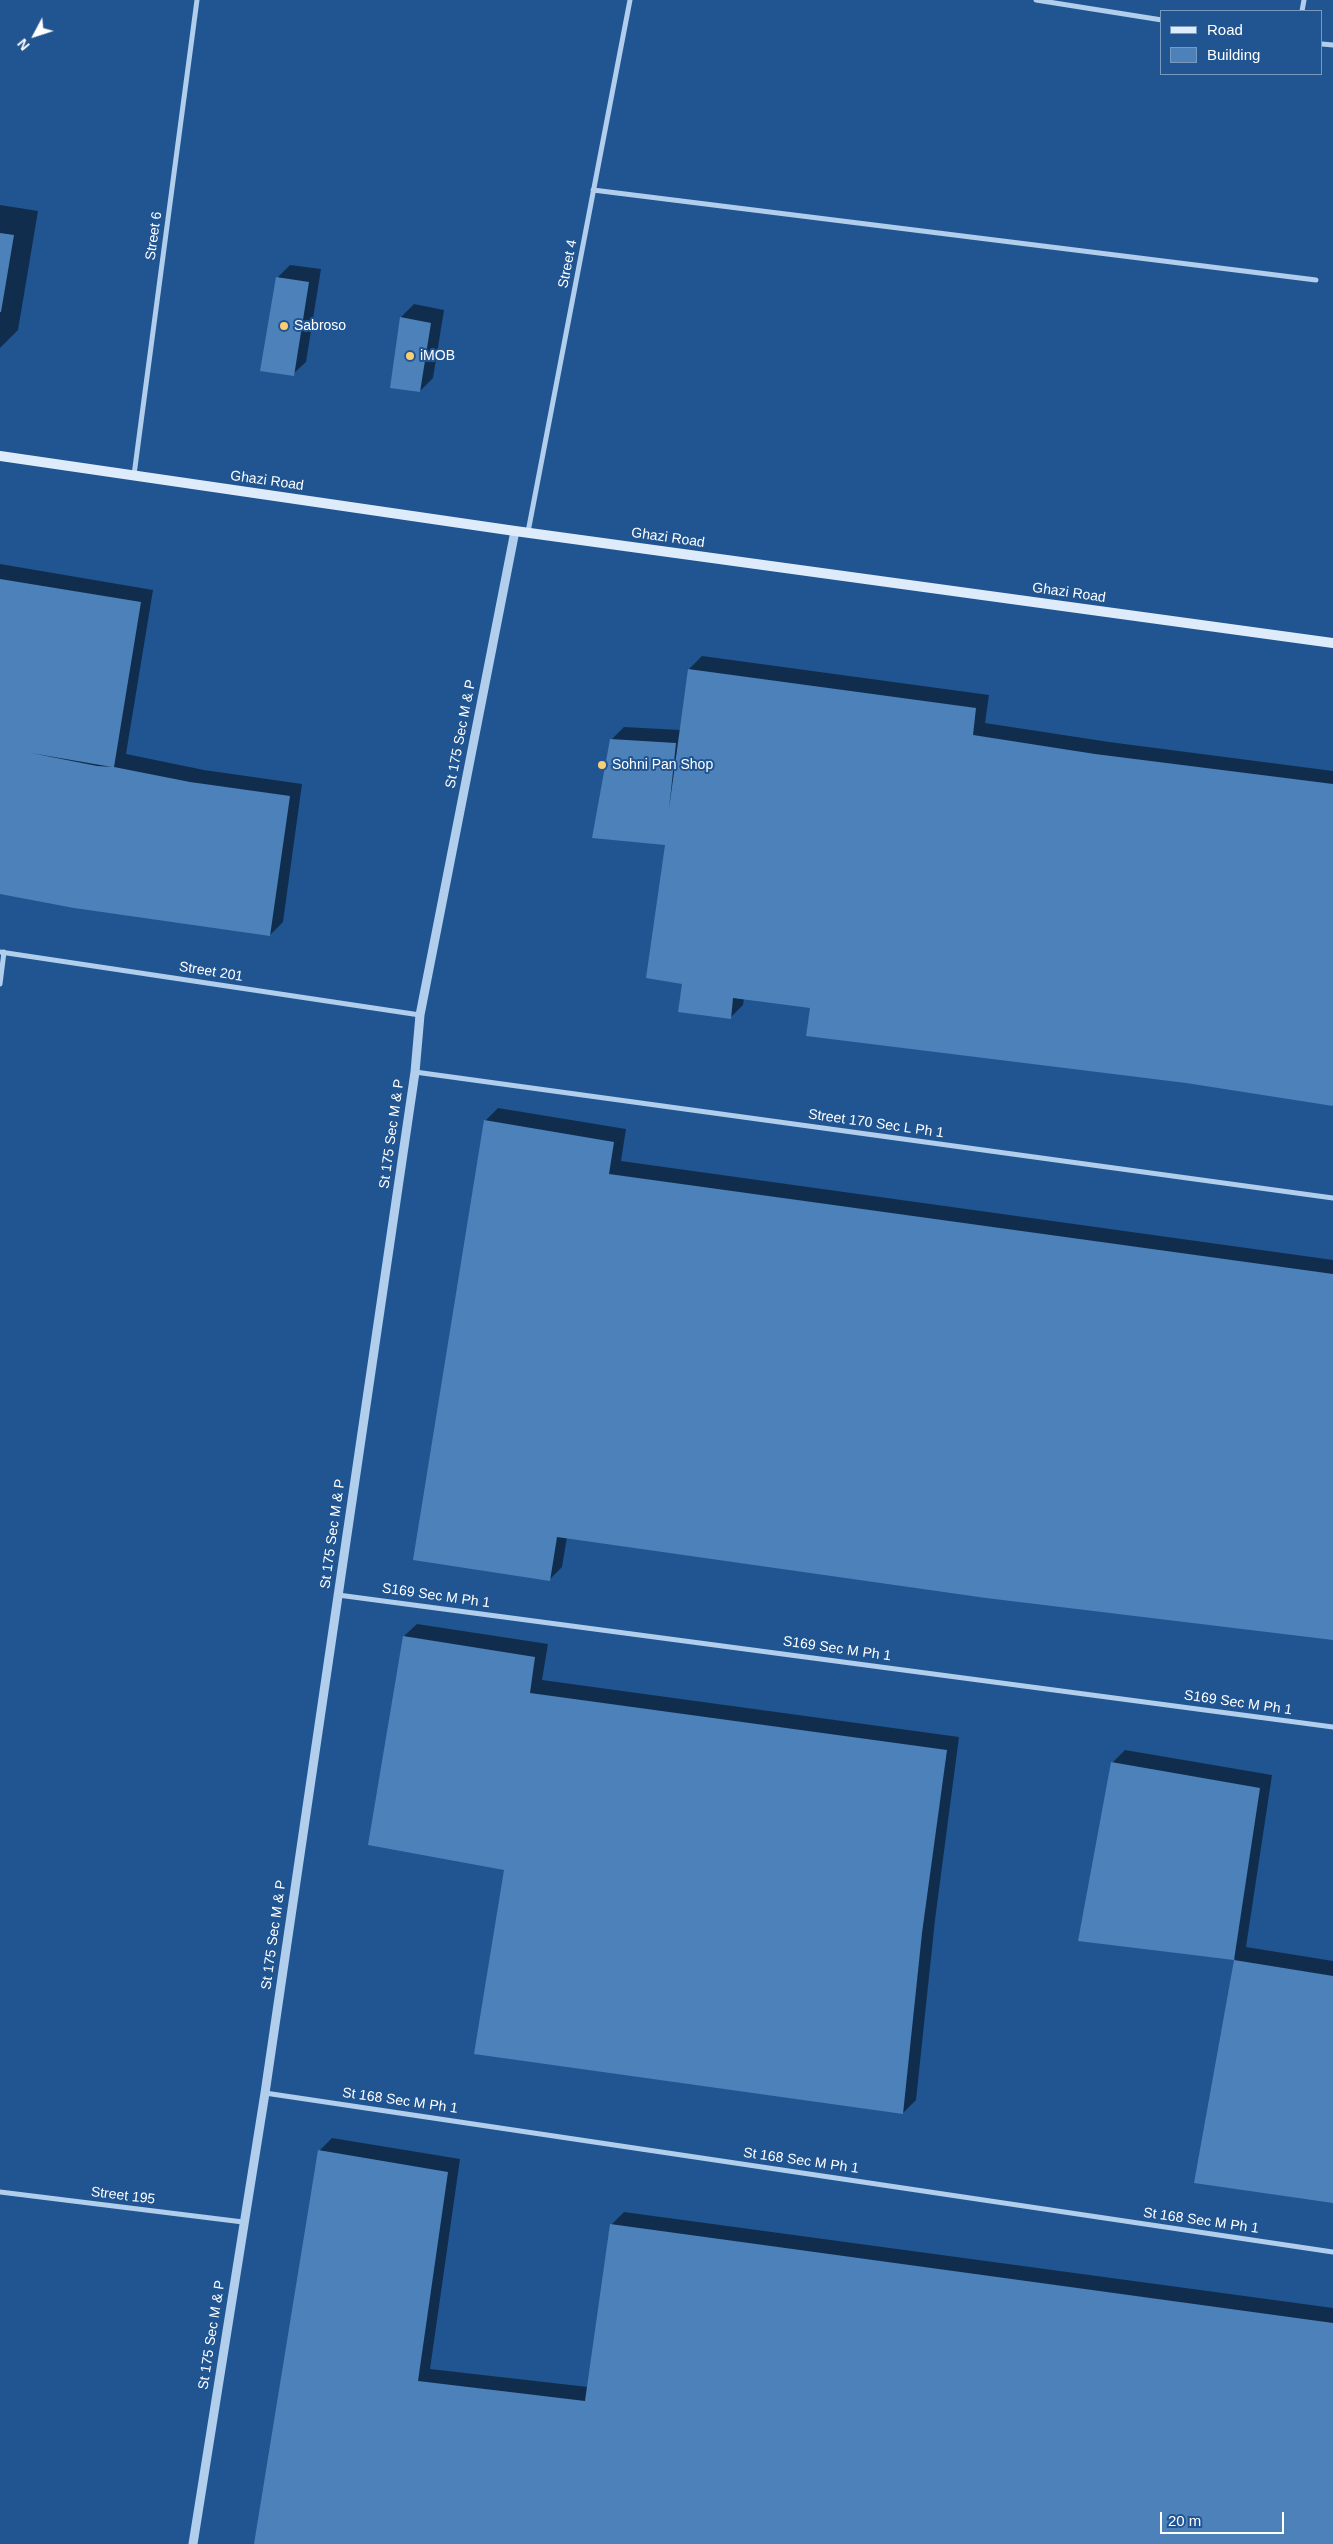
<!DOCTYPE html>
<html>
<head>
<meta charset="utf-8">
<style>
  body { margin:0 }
  #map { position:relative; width:1333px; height:2544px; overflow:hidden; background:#205592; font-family:Helvetica,sans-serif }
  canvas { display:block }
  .legend { position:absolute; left:1160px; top:10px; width:162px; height:65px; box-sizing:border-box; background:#205592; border:1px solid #7999be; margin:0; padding:6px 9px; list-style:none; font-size:15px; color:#fff }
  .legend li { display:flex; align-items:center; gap:10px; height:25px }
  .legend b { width:25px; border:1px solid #7999be }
  .north { position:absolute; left:10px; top:10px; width:50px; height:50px; -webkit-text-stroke:4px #205592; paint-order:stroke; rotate:230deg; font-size:14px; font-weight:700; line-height:20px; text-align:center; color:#fff }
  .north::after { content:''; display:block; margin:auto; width:18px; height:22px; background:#fff; clip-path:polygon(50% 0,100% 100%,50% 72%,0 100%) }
  .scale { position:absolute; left:1160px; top:2512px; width:124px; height:22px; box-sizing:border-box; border:2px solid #fff; border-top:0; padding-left:6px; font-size:15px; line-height:18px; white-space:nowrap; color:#fff; -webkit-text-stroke:4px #205592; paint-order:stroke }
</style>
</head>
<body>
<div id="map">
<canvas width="1333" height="2544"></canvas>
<ul class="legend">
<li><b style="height:6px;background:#deebfa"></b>Road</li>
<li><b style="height:14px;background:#4d81ba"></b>Building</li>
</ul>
<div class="north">N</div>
<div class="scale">20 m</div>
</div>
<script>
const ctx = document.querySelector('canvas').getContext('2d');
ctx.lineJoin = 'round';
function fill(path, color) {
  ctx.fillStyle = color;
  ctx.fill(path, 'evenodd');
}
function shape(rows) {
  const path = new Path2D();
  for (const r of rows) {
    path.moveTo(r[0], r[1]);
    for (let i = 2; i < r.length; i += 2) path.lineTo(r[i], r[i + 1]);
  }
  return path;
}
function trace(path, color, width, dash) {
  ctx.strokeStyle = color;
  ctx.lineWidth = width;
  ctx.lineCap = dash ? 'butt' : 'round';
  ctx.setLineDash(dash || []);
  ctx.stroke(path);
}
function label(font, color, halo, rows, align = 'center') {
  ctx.font = font + ' Helvetica,sans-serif';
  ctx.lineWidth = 4;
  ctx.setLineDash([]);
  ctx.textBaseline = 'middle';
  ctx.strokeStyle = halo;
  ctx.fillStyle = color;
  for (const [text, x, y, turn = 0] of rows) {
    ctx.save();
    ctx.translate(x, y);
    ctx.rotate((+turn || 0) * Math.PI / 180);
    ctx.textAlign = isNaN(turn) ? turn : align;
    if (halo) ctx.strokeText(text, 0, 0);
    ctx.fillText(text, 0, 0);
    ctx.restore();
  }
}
fill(shape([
  [0,205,38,211,18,330,0,348],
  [290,265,321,269,306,362,293,374,277,278],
  [414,304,444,310,433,378,420,391,401,317],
  [0,564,153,590,126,754,204,770,302,784,283,922,270,935,0,893],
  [702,656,989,695,985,723,1109,742,1333,771,1333,1105,811,1007,744,998,743,1005,730,1018,683,983,666,843,611,740,624,727,681,730,689,669],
  [498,1108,626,1129,621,1161,1333,1260,1333,1639,567,1537,562,1567,549,1580,485,1121],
  [417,1624,548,1644,542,1680,959,1737,935,1920,916,2100,903,2113,506,1869,404,1636],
  [1125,1750,1272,1775,1246,1947,1333,1961,1333,2202,1195,2182,1235,1959,1079,1940,1112,1763],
  [332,2138,460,2159,430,2369,588,2387,611,2225,624,2212,1333,2308,1333,2544,256,2544,319,2151]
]), '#0007');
fill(shape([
  [0,233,14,235,1,312,0,312],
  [276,277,309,282,294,376,260,371],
  [400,317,431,323,420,392,390,388],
  [0,579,141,602,114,767,190,782,290,796,270,936,74,908,0,894],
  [31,753,112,767,97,766],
  [688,669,976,708,973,735,1095,754,1333,784,1333,1106,1186,1083,806,1036,810,1008,733,998,731,1019,678,1012,682,984,646,978,665,845,592,838,610,739,676,743,669,809],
  [484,1120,614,1142,609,1174,1333,1274,1333,1640,986,1598,557,1537,550,1581,413,1560],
  [403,1636,535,1657,530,1693,947,1750,922,1933,903,2114,474,2054,504,1870,368,1845],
  [1111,1762,1260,1788,1234,1960,1078,1941],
  [1234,1960,1333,1976,1333,2203,1194,2183],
  [318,2150,448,2172,418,2381,585,2401,610,2224,1333,2323,1333,2544,254,2544]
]), '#4d81ba');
trace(shape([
  [1036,0,1162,20],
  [1302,11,1304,0],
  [1322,44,1333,45],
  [593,190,1316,280],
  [134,475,197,0],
  [528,532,630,0],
  [0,952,420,1015],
  [0,984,4,952],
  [415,1072,1333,1198],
  [338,1595,1333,1727],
  [265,2093,1333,2252],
  [0,2192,243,2222]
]), '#b1ceed', 5);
trace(shape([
  [193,2544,265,2093,415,1072,420,1015,515,531]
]), '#b1ceed', 9);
trace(shape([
  [0,456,515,531,1333,643]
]), '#deebfa', 10);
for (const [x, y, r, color] of [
  [284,326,5,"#face72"],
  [410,356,5,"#face72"],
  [602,765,5,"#face72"]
]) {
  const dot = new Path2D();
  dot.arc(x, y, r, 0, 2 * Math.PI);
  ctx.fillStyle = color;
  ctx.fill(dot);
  trace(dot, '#205592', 2);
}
label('14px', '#fff', '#205592', [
  ["Street 6",154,236,-82],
  ["Street 4",568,264,-79],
  ["Ghazi Road",267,481,8],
  ["Ghazi Road",668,538,8],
  ["Ghazi Road",1069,593,8],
  ["St 175 Sec M & P",461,734,-79],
  ["Street 201",211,972,9],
  ["Street 170 Sec L Ph 1",876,1124,8],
  ["St 175 Sec M & P",392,1134,-82],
  ["St 175 Sec M & P",333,1534,-82],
  ["S169 Sec M Ph 1",436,1596,8],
  ["S169 Sec M Ph 1",837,1649,8],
  ["S169 Sec M Ph 1",1238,1703,8],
  ["St 175 Sec M & P",274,1935,-82],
  ["St 168 Sec M Ph 1",400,2101,8],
  ["St 168 Sec M Ph 1",801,2161,8],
  ["Street 195",123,2196,7],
  ["St 168 Sec M Ph 1",1201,2221,8],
  ["St 175 Sec M & P",212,2335,-81]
]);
label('14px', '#fff', '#205592', [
  ["Sabroso",294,326],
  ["iMOB",420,356],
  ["Sohni Pan Shop",612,765]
], 'left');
</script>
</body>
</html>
